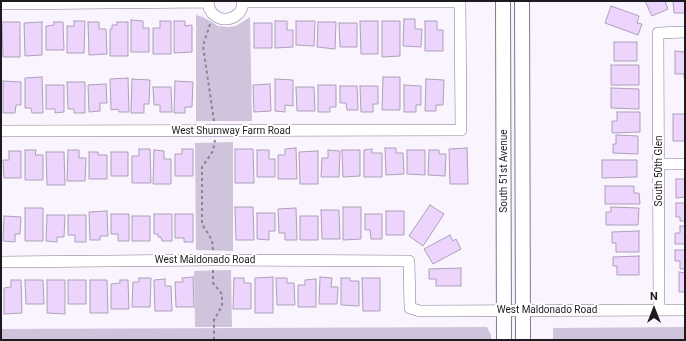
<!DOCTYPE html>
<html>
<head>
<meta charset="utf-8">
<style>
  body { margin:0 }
  #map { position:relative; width:686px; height:341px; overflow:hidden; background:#f9f4fe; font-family:Roboto,sans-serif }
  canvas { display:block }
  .frame { position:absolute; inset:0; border:2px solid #1e1a22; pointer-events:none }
  .north { position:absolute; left:634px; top:289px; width:40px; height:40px; -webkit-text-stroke:3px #fff; paint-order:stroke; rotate:0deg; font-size:11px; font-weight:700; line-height:16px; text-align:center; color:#1e1a22 }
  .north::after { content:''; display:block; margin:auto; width:14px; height:18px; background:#1e1a22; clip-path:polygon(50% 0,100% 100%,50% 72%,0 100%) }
</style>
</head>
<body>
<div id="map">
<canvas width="686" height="341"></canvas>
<div class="frame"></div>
<div class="north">N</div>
</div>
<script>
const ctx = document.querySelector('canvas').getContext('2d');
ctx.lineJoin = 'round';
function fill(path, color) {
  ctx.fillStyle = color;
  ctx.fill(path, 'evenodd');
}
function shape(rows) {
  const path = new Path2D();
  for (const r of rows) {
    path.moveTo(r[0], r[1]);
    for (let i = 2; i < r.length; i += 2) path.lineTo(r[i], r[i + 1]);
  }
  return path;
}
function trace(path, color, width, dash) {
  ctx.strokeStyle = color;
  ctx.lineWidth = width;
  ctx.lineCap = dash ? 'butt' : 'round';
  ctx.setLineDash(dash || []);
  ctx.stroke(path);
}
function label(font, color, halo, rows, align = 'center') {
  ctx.font = font + ' Roboto,sans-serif';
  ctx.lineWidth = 4;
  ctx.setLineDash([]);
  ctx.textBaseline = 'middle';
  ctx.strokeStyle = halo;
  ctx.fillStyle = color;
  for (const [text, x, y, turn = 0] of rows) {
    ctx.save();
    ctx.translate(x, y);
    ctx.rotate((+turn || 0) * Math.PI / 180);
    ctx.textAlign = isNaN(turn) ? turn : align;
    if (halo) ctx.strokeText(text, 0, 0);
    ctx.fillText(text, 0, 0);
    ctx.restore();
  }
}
fill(shape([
  [196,15,203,17,218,26,228,27,236,26,250,17,252,121,196,121],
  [233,142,233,251,196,250,195,143],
  [231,270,232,327,195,327,194,271],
  [487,327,491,335,491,340,1,340,1,330,3,329],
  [685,327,685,340,553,340,553,328]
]), '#d0c4dd');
const building = shape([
  [645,1,665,1,668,9,652,16,645,1],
  [673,1,685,1,685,13,674,13,673,1],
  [611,6,639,16,637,23,642,24,638,35,605,23,611,6],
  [404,19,415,19,415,29,422,29,421,47,403,46,404,19],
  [131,20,143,21,143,28,149,28,149,52,131,52,131,20],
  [74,21,85,21,84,53,67,53,67,26,74,26,74,21],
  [160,21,171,21,171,54,153,54,153,28,160,28,160,21],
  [174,21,185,21,185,26,192,25,192,52,174,53,174,21],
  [275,21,287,21,287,30,293,30,293,47,275,48,275,21],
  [296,21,315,21,314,46,296,45,296,21],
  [360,21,378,21,378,54,361,54,360,21],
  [382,21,400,21,400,56,382,57,382,21],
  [425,21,437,21,437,30,443,30,443,51,425,51,425,21],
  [2,22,20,22,20,57,3,57,2,22],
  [42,22,42,55,25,56,24,23,42,22],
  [54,22,63,22,64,50,46,50,46,26,54,25,54,22],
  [88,22,99,22,99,29,106,29,107,54,89,55,88,22],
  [117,22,128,22,128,56,110,56,110,29,112,29,112,25,117,25,117,22],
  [318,22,336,22,335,49,317,47,318,22],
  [254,23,272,23,272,48,254,48,254,23],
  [339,23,357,23,357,47,340,47,339,23],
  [614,42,637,42,637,61,614,61,614,42],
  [675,51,685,52,685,78,684,78,684,74,675,74,675,51],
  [611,65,639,65,639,85,611,85,611,65],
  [42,77,43,113,32,113,31,108,25,108,25,78,42,77],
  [383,77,400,77,400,110,382,110,383,77],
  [128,78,129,112,119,112,118,109,111,110,110,79,128,78],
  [132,79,150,80,149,104,144,104,144,113,131,113,132,79],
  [275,79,293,80,293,106,285,105,285,112,275,111,275,79],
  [426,79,444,80,443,105,436,105,436,111,425,111,426,79],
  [3,81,21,82,21,105,16,105,15,113,3,113,3,81],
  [175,81,193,82,192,107,185,107,185,113,174,113,175,81],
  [67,82,85,82,85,113,74,113,74,109,68,109,67,82],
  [106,84,107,103,100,103,100,111,89,112,88,85,106,84],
  [270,84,271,111,254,112,253,85,270,84],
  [46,85,64,85,64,112,55,113,55,109,46,109,46,85],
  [318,85,336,85,336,107,330,107,330,112,318,112,318,85],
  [404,85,421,86,421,105,416,105,416,112,404,112,404,85],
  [340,86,357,86,358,110,347,110,346,103,340,103,340,86],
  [360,86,378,86,378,104,373,104,373,112,361,112,360,86],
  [153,87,171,87,172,112,160,112,160,105,154,105,153,87],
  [296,87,314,87,315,111,297,111,296,87],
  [611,88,639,89,639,109,611,108,611,88],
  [617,112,640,112,640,132,612,133,612,121,617,121,617,112],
  [673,114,685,114,685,141,673,141,673,114],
  [616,135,638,136,638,154,613,153,613,144,616,144,616,135],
  [296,148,297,179,278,179,278,155,285,155,285,149,296,148],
  [385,148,396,148,396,153,403,153,404,174,386,175,385,148],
  [467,148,468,184,450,184,449,149,467,148],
  [139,149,150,149,151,183,132,183,132,156,139,156,139,149],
  [182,149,193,149,193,176,175,176,175,154,182,154,182,149],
  [235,149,253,149,254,183,235,183,235,149],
  [372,149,372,153,382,153,382,177,364,177,364,150,372,149],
  [25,150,36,150,35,155,43,155,43,180,25,180,25,150],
  [68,150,79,150,79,158,86,158,85,181,67,181,68,150],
  [154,150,164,151,164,159,171,159,171,184,153,184,154,150],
  [257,150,269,150,269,159,275,159,275,177,257,177,257,150],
  [328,150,340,151,339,177,321,177,322,158,328,158,328,150],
  [342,150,360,150,360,176,343,177,342,150],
  [407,150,425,150,425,175,407,174,407,150],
  [429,150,439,150,439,154,446,154,445,176,428,175,429,150],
  [9,151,21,151,21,178,4,178,3,160,9,160,9,151],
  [318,151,318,184,300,184,299,152,318,151],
  [46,152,64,152,65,185,47,185,46,152],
  [89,152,98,152,98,155,107,155,107,179,89,179,89,152],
  [111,152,128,152,128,176,111,176,111,152],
  [602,160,637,160,637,177,602,178,602,160],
  [676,179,685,179,685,197,676,198,676,179],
  [605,186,634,186,634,193,639,193,640,204,605,204,605,186],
  [676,203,685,203,685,221,680,221,680,217,676,217,676,203],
  [430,205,444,214,423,246,409,236,430,205],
  [235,207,253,207,254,240,236,240,235,207],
  [343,207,361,207,361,239,343,240,343,207],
  [611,207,639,208,638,225,606,225,606,212,611,212,611,207],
  [25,208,43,208,43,241,25,241,25,208],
  [296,208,297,240,285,240,285,233,279,233,278,209,296,208],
  [321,210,339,210,340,239,322,239,321,210],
  [107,211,108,236,100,236,100,240,90,240,89,212,107,211],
  [386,211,404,211,404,235,386,235,386,211],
  [257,213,275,213,275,231,269,231,269,240,257,239,257,213],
  [111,214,129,214,129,241,118,241,118,234,111,234,111,214],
  [154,214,172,214,172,241,162,241,161,237,158,237,158,234,154,234,154,214],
  [175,214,193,214,193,242,184,242,184,238,175,238,175,214],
  [365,214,382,214,382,239,371,239,370,230,365,230,365,214],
  [47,215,65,215,64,237,57,237,57,242,46,241,47,215],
  [68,215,86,215,86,242,75,242,75,235,68,235,68,215],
  [4,216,21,217,20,234,15,234,15,242,3,241,4,216],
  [132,216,150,216,150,241,132,241,132,216],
  [300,216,318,216,318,240,300,240,300,216],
  [680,226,685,226,685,244,675,244,675,233,680,233,680,226],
  [639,231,639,252,616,252,616,243,612,243,612,232,639,231],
  [450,235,453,241,456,239,461,249,433,264,424,249,450,235],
  [675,250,685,250,685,269,680,269,680,261,675,261,675,250],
  [639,256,639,275,617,275,617,266,613,266,613,257,639,256],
  [461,268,461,286,436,286,436,279,429,279,429,269,461,268],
  [679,272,685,273,685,292,679,292,679,272],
  [193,277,194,307,176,307,175,282,183,282,182,278,193,277],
  [273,277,273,313,255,313,255,278,273,277],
  [320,277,332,278,331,287,338,287,337,304,319,304,320,277],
  [139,278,151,278,150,307,132,307,133,282,139,282,139,278],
  [234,278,244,278,244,283,251,283,251,309,233,309,234,278],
  [276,278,287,278,287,283,294,283,295,305,277,305,276,278],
  [341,278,350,278,350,281,359,281,359,306,341,305,341,278],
  [362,278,380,278,380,311,363,311,362,278],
  [165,279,165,286,171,286,172,311,155,311,154,280,165,279],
  [316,279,316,307,298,307,298,285,305,285,305,280,316,279],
  [11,280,21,280,22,313,4,314,4,288,11,287,11,280],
  [25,280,43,280,44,304,26,304,25,280],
  [47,280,65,280,65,314,47,313,47,280],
  [68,280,86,280,86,304,68,304,68,280],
  [90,280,107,280,108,313,90,313,90,280],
  [120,280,128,280,129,309,111,309,111,284,120,283,120,280]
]);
fill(building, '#ecd4fd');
trace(building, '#ada0b7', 1);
const minor = shape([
  [208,1,209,8,212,13,217,17,222,19,228,19,234,17,239,13,242,8,242,1],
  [1,4,208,2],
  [1,131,461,130,460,2,243,2],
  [659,164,685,164],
  [1,262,213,260,409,261,410,308,420,311,685,310],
  [659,310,658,33,685,32]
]);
const major = shape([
  [503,1,504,340],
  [522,1,523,340]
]);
trace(minor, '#84788f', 12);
trace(major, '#84788f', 16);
trace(shape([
  [210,24,203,46,214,121],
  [213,250,212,240,202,224,202,167,213,151,215,140],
  [213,270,213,283,222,294,222,306,214,320,214,340]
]), '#89848d', 2, [3, 3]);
trace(minor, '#fff', 11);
trace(major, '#fff', 14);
label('10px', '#1e1a22', '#fff', [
  ["West Shumway Farm Road",231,131],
  ["South 51st Avenue",504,171,-90],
  ["South 50th Glen",659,171,-90],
  ["West Maldonado Road",205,260],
  ["West Maldonado Road",547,310]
]);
</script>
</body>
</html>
